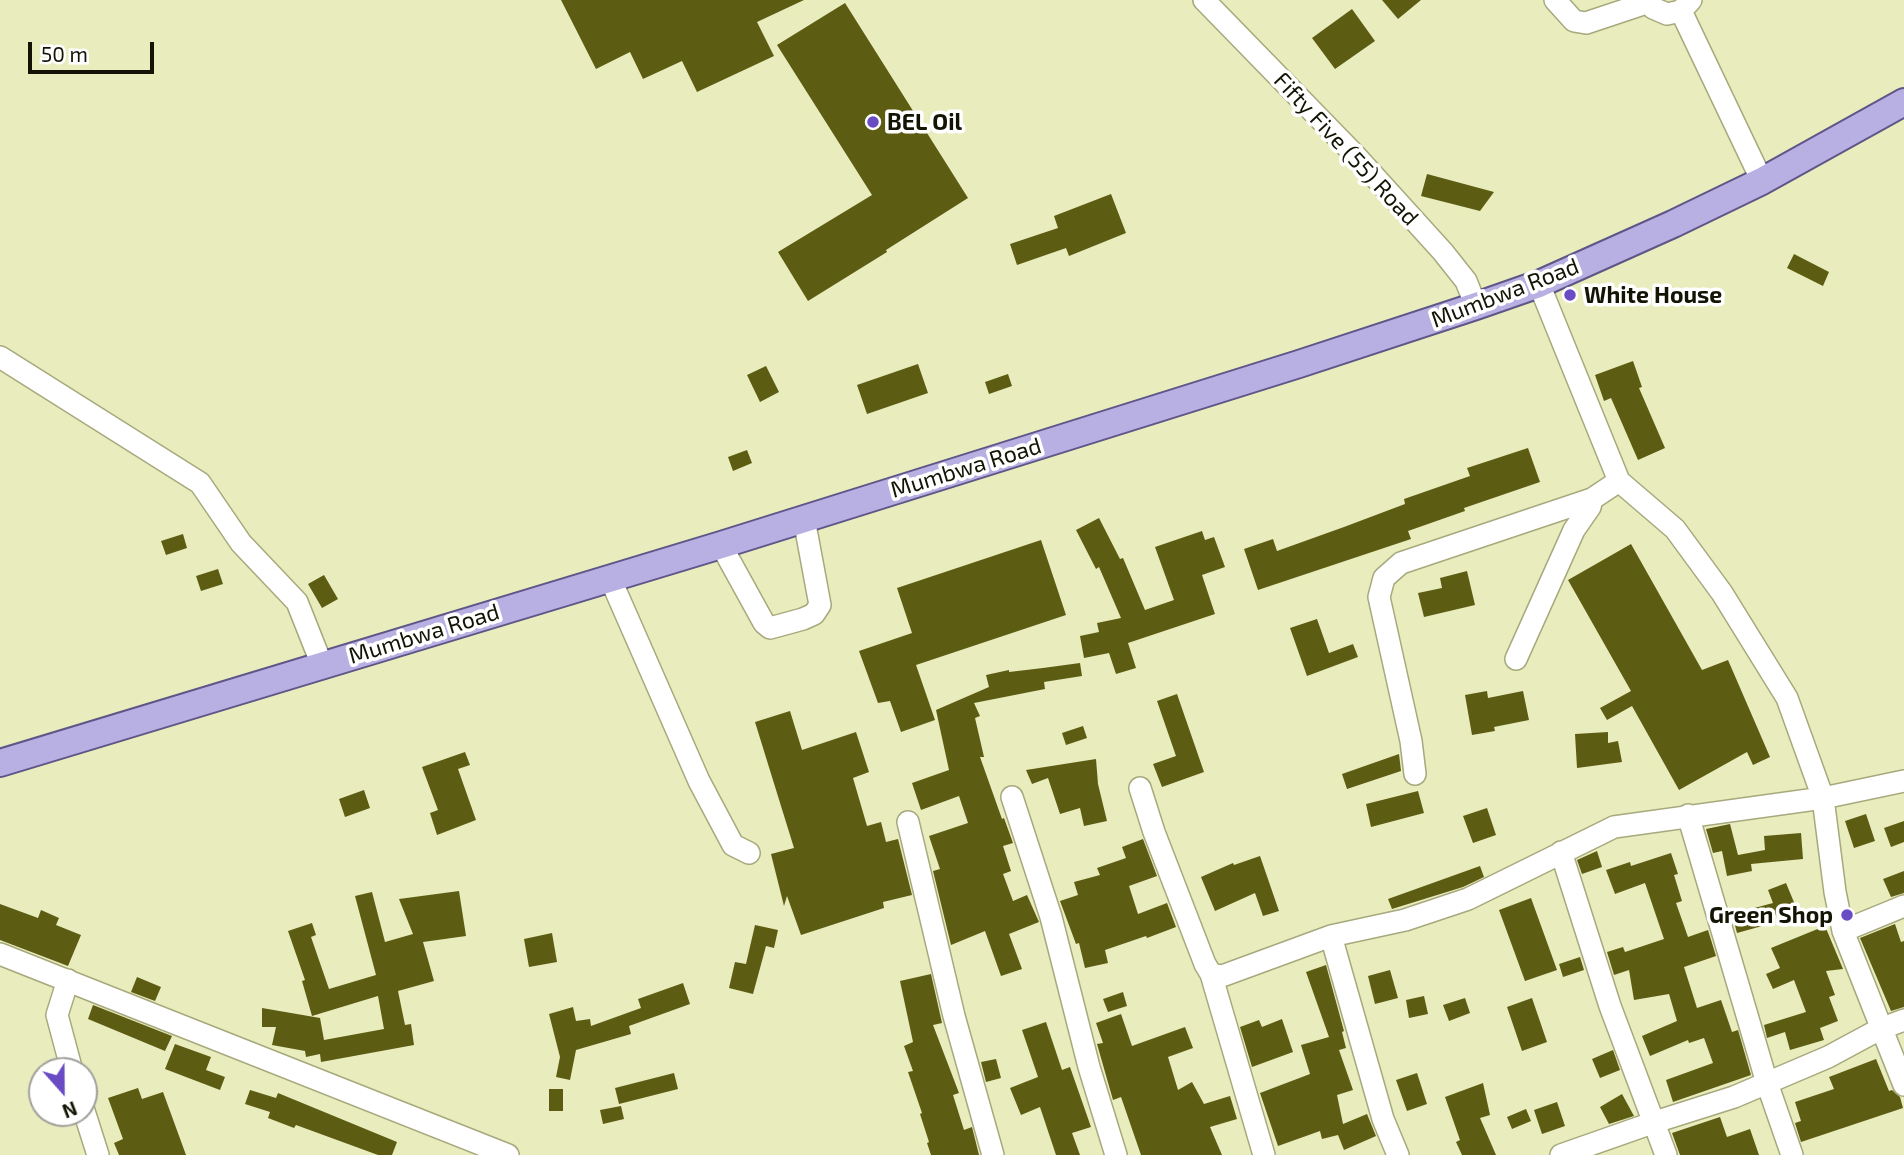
<!DOCTYPE html>
<html>
<head>
<meta charset="utf-8">
<style>
  body { margin:0 }
  #map { position:relative; width:1904px; height:1155px; overflow:hidden; background:#e9ecbd; font-family:"Exo 2",sans-serif }
  canvas { display:block }
  .north { position:absolute; left:28px; top:1057px; width:70px; height:70px; box-sizing:border-box; background:#fff; border:2px solid #a1a19b; border-radius:50%; rotate:159deg; font-size:19px; font-weight:700; line-height:28px; text-align:center; color:#131404 }
  .north::after { content:''; display:block; margin:auto; width:24px; height:32px; background:#694bc4; clip-path:polygon(50% 0,100% 100%,50% 72%,0 100%) }
  .scale { position:absolute; left:28px; top:42px; width:126px; height:32px; box-sizing:border-box; border:4px solid #131404; border-top:0; padding-left:9px; font-size:21px; line-height:24px; white-space:nowrap; color:#131404; -webkit-text-stroke:5px #fff; paint-order:stroke }
</style>
</head>
<body>
<div id="map">
<canvas width="1904" height="1155"></canvas>
<div class="north">N</div>
<div class="scale">50 m</div>
</div>
<script>
const ctx = document.querySelector('canvas').getContext('2d');
ctx.lineJoin = 'round';
function fill(path, color) {
  ctx.fillStyle = color;
  ctx.fill(path, 'evenodd');
}
function shape(rows) {
  const path = new Path2D();
  for (const r of rows) {
    path.moveTo(r[0], r[1]);
    for (let i = 2; i < r.length; i += 2) path.lineTo(r[i], r[i + 1]);
  }
  return path;
}
function trace(path, color, width, dash) {
  ctx.strokeStyle = color;
  ctx.lineWidth = width;
  ctx.lineCap = dash ? 'butt' : 'round';
  ctx.setLineDash(dash || []);
  ctx.stroke(path);
}
function label(font, color, halo, rows, align = 'center') {
  ctx.font = font + ' "Exo 2",sans-serif';
  ctx.lineWidth = 7;
  ctx.setLineDash([]);
  ctx.textBaseline = 'middle';
  ctx.strokeStyle = halo;
  ctx.fillStyle = color;
  for (const [text, x, y, turn = 0] of rows) {
    ctx.save();
    ctx.translate(x, y);
    ctx.rotate((+turn || 0) * Math.PI / 180);
    ctx.textAlign = isNaN(turn) ? turn : align;
    if (halo) ctx.strokeText(text, 0, 0);
    ctx.fillText(text, 0, 0);
    ctx.restore();
  }
}
fill(shape([
  [561,0,804,0,757,22,774,56,697,92,682,61,643,79,630,52,596,69],
  [1382,0,1421,0,1398,19],
  [845,3,968,198,886,250,887,252,808,301,778,252,872,195,777,45],
  [1352,9,1375,41,1335,69,1312,38],
  [1427,174,1494,192,1480,211,1421,196],
  [1111,194,1126,233,1069,256,1066,248,1017,265,1010,244,1058,228,1054,216],
  [1794,254,1829,272,1823,286,1787,268],
  [1633,361,1642,387,1639,388,1665,448,1638,460,1611,398,1604,401,1595,375],
  [918,364,928,393,867,414,857,385],
  [766,366,779,392,760,402,747,375],
  [1008,374,1012,386,989,394,985,382],
  [1528,448,1540,482,1464,508,1465,511,1408,531,1411,539,1258,590,1244,549,1273,539,1277,551,1344,527,1405,504,1404,499,1470,476,1467,468],
  [747,450,752,463,733,471,728,457],
  [1099,518,1120,559,1123,558,1145,610,1174,600,1155,547,1202,531,1205,540,1214,537,1225,567,1202,575,1215,614,1128,643,1136,668,1116,674,1109,653,1084,658,1080,636,1099,632,1097,623,1121,618,1099,567,1096,569,1076,530],
  [183,534,187,548,166,555,161,541],
  [1041,540,1066,615,916,665,935,720,901,732,890,701,878,703,859,651,912,633,897,588],
  [1631,544,1702,670,1728,660,1770,757,1753,765,1747,752,1679,790,1632,706,1607,720,1600,708,1631,691,1568,580],
  [218,569,223,584,201,591,196,576],
  [1467,571,1475,605,1424,617,1418,593,1442,588,1440,578],
  [324,575,338,599,322,608,308,584],
  [1317,619,1329,653,1353,644,1358,657,1307,676,1290,628],
  [1080,663,1082,676,1044,682,1045,689,974,703,980,716,975,718,984,757,980,757,1002,819,1004,818,1013,843,1003,846,1011,871,1003,874,1013,901,1027,895,1039,922,1009,934,1022,969,1001,976,985,931,951,945,933,871,940,869,929,836,968,823,959,796,921,810,912,783,949,770,936,710,989,687,986,675,1009,670,1009,672,1043,668],
  [1487,691,1488,698,1523,691,1529,720,1494,727,1495,731,1472,735,1465,695],
  [1177,694,1204,772,1162,787,1153,764,1176,756,1157,701],
  [790,711,802,750,856,732,869,772,853,778,867,826,881,822,886,842,898,839,912,895,883,902,884,908,801,935,787,896,784,906,771,854,794,848,755,722],
  [1083,726,1087,738,1066,745,1062,733],
  [1608,732,1608,743,1618,741,1622,762,1577,768,1575,734],
  [465,752,470,765,458,769,476,820,437,835,430,813,438,810,422,767],
  [1399,754,1401,771,1347,789,1342,774],
  [1096,759,1098,784,1107,821,1084,826,1080,808,1060,814,1048,778,1032,784,1026,770],
  [364,790,370,808,345,817,339,799],
  [1418,791,1424,813,1371,827,1366,804],
  [1487,808,1496,835,1473,843,1463,816],
  [1866,814,1875,841,1854,848,1845,821],
  [1904,821,1904,842,1891,847,1884,828],
  [1730,824,1738,855,1765,850,1764,836,1801,833,1803,859,1751,864,1752,871,1727,876,1722,851,1713,853,1706,829],
  [1143,839,1157,876,1129,886,1138,914,1167,903,1176,927,1147,938,1146,936,1105,950,1108,963,1085,968,1079,943,1076,944,1060,901,1078,895,1074,882,1100,875,1097,868,1126,858,1122,847],
  [1597,851,1602,867,1582,874,1577,860],
  [1671,853,1678,874,1674,875,1682,901,1676,903,1688,937,1708,930,1716,956,1684,967,1697,1008,1721,1000,1732,1032,1738,1030,1751,1075,1673,1102,1666,1080,1713,1063,1704,1038,1689,1043,1688,1040,1650,1056,1642,1036,1677,1021,1669,994,1634,1000,1629,970,1614,975,1607,952,1623,947,1625,952,1664,939,1645,883,1615,894,1606,870,1630,862,1631,866],
  [1260,856,1279,911,1263,916,1255,893,1215,911,1201,877,1233,863,1234,865],
  [1480,866,1484,877,1463,887,1392,909,1388,899],
  [1904,871,1904,893,1891,897,1883,879],
  [1786,883,1796,907,1770,917,1773,923,1737,933,1732,914,1773,903,1768,890],
  [459,891,466,936,423,942,434,981,398,991,405,1025,411,1024,414,1045,321,1062,320,1054,306,1057,305,1051,272,1045,276,1027,262,1027,262,1008,320,1018,324,1040,384,1029,378,996,312,1016,302,981,305,980,288,931,312,923,316,935,311,937,329,989,376,975,355,896,372,892,385,942,413,934,399,899],
  [1531,898,1557,970,1525,981,1499,910],
  [0,904,38,918,41,910,59,918,56,925,81,935,68,966,0,940],
  [1895,924,1901,942,1904,941,1904,1007,1891,1011,1860,938],
  [755,925,778,930,774,948,766,946,753,994,729,988,735,962,746,964],
  [1825,926,1843,969,1826,971,1835,995,1829,997,1838,1021,1820,1028,1824,1040,1790,1050,1785,1032,1767,1038,1764,1025,1806,1012,1794,980,1773,989,1766,974,1780,968,1771,948],
  [552,933,557,962,529,967,524,939],
  [1580,957,1584,970,1563,977,1559,964],
  [1326,965,1344,1031,1342,1032,1346,1048,1339,1050,1353,1090,1337,1095,1343,1124,1367,1114,1376,1136,1344,1150,1338,1135,1322,1139,1320,1131,1278,1146,1260,1093,1310,1074,1301,1045,1329,1037,1306,972],
  [1390,970,1398,998,1375,1004,1368,976],
  [931,974,942,1023,933,1025,959,1093,953,1095,964,1130,972,1127,979,1155,931,1155,927,1143,929,1142,920,1114,922,1113,908,1072,913,1071,904,1046,913,1042,900,981],
  [137,977,161,987,155,1001,131,992],
  [683,983,690,1004,629,1026,631,1034,576,1050,570,1080,556,1077,560,1057,549,1014,573,1007,576,1021,590,1019,591,1026,641,1008,638,999],
  [1123,992,1127,1006,1108,1012,1103,999],
  [1424,996,1428,1014,1409,1018,1406,1000],
  [1465,998,1470,1013,1449,1021,1443,1005],
  [1532,998,1547,1042,1522,1051,1507,1007],
  [93,1005,172,1036,165,1051,88,1019],
  [1121,1014,1132,1046,1185,1027,1193,1048,1168,1057,1178,1090,1192,1082,1204,1104,1230,1096,1237,1119,1210,1127,1222,1155,1141,1155,1121,1097,1113,1100,1097,1044,1103,1043,1096,1023],
  [1282,1019,1293,1052,1252,1067,1240,1027,1259,1020,1262,1027],
  [1046,1022,1062,1070,1070,1067,1091,1127,1072,1133,1080,1155,1056,1155,1040,1107,1021,1115,1010,1088,1038,1077,1022,1030],
  [175,1044,211,1057,206,1070,225,1077,220,1090,165,1069],
  [1613,1050,1620,1070,1600,1078,1592,1059],
  [996,1059,1001,1078,986,1082,981,1062],
  [1876,1059,1889,1091,1892,1090,1900,1097,1903,1108,1801,1142,1795,1123,1801,1121,1795,1102,1834,1089,1829,1077],
  [674,1073,678,1089,619,1104,615,1088],
  [1417,1073,1427,1104,1407,1111,1396,1080],
  [1483,1083,1490,1115,1480,1118,1496,1155,1462,1155,1456,1142,1460,1140,1445,1097],
  [138,1088,142,1099,163,1092,186,1155,119,1155,114,1143,123,1139,108,1098],
  [549,1089,563,1089,563,1111,549,1111],
  [250,1090,276,1098,278,1093,397,1142,392,1155,378,1155,296,1125,294,1128,268,1118,270,1112,245,1104],
  [1622,1094,1634,1116,1609,1124,1600,1107],
  [1557,1102,1565,1126,1542,1134,1534,1110],
  [621,1106,624,1119,603,1124,600,1110],
  [1526,1109,1531,1121,1512,1129,1507,1117],
  [1720,1117,1727,1137,1750,1129,1759,1155,1680,1155,1672,1133]
]), '#5c5c13');
const minor = shape([
  [1204,0,1355,155,1443,252,1466,281,1476,306],
  [1555,0,1574,21,1586,23,1649,2],
  [1648,0,1653,8,1667,14,1681,11,1691,0],
  [1681,11,1762,181],
  [1539,284,1619,481,1675,529,1722,593,1787,698,1823,798,1835,892,1843,931,1904,1085],
  [0,357,200,483,241,543,297,602,322,665],
  [721,545,764,623,770,628,803,619,814,614,820,605,804,519],
  [610,578,699,781,733,845,749,853],
  [1516,659,1574,530,1590,507,1592,499,1619,481],
  [1415,774,1411,741,1379,597,1384,578,1401,563,1592,499],
  [1140,788,1154,832,1205,964,1211,974,1222,976,1331,936,1405,920,1468,899,1614,827,1823,798,1904,781],
  [1012,797,1051,917,1089,1067,1116,1155],
  [1688,815,1767,1083,1792,1155],
  [908,822,954,1016,993,1155],
  [1561,852,1610,1006,1666,1155],
  [1843,931,1904,906],
  [1331,936,1383,1119,1398,1155],
  [0,954,508,1155],
  [1211,974,1264,1155],
  [68,980,57,1015,72,1071],
  [84,1111,98,1155],
  [1561,1155,1655,1122,1734,1097,1828,1057,1880,1029,1904,1020]
]);
const major = shape([
  [0,763,721,545,1299,364,1476,306,1539,284,1673,224,1762,181,1904,102]
]);
trace(minor, '#a7a97d', 24);
trace(major, '#5f5688', 30);
trace(minor, '#fff', 21);
trace(major, '#b8afe2', 26);
for (const [x, y, r, color] of [
  [873,122,7,"#694bc4"],
  [1570,295,7,"#694bc4"],
  [1847,915,7,"#694bc4"]
]) {
  const dot = new Path2D();
  dot.arc(x, y, r, 0, 2 * Math.PI);
  ctx.fillStyle = color;
  ctx.fill(dot);
  trace(dot, '#fff', 2.5);
}
label('bold 23px', '#131404', '#fff', [
  ["BEL Oil",887,122],
  ["White House",1584,295],
  ["Green Shop",1833,915,"right"]
], 'left');
label('23px', '#131404', '#fff', [
  ["Fifty Five (55) Road",1346,149,47],
  ["Mumbwa Road",1505,293,-21],
  ["Mumbwa Road",966,468,-17],
  ["Mumbwa Road",424,634,-17]
]);
</script>
</body>
</html>
